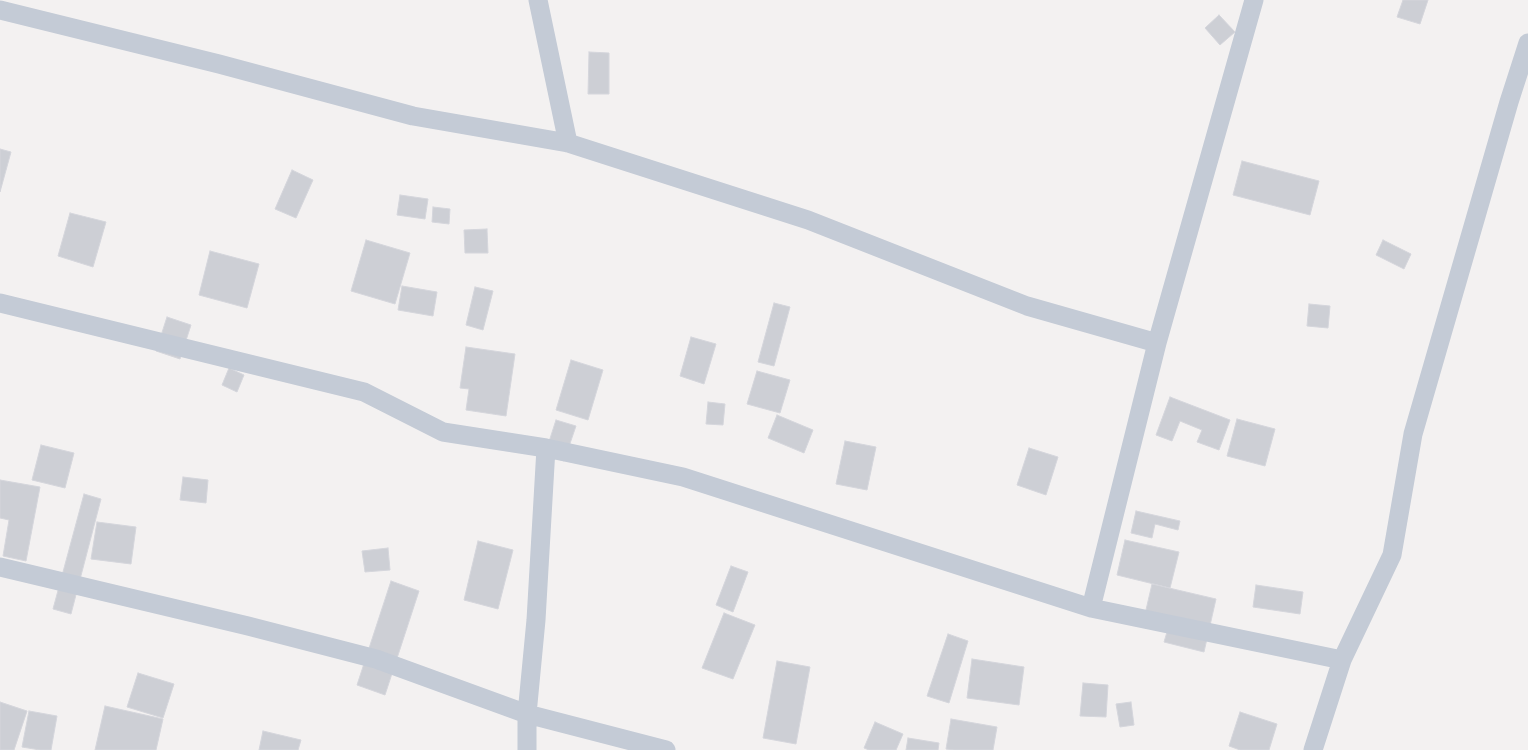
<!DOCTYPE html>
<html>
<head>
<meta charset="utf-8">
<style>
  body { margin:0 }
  canvas { display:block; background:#f3f1f1 }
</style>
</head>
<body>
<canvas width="1528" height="750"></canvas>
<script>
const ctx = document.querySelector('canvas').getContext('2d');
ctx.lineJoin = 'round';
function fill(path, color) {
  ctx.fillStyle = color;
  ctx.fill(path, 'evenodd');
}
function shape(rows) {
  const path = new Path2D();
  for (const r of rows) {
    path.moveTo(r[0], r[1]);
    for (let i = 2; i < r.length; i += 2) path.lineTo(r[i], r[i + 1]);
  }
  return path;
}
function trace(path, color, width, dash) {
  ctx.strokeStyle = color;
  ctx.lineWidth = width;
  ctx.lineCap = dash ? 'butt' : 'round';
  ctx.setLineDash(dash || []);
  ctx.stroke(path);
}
const building = shape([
  [1403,0,1428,0,1420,24,1397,17,1403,0],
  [1219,15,1235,32,1220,45,1205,28,1219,15],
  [589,52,609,53,609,94,588,94,589,52],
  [0,149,11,152,0,192,0,149],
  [1242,161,1319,181,1310,215,1233,195,1242,161],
  [292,170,313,180,296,218,275,209,292,170],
  [400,195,428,199,425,219,397,215,400,195],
  [433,207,450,209,449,224,432,222,433,207],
  [70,213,106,222,93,267,58,256,70,213],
  [487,229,488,253,465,253,464,230,487,229],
  [366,240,410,253,395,304,351,291,366,240],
  [1383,240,1411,254,1404,269,1376,255,1383,240],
  [210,251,259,264,247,308,199,295,210,251],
  [402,286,437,292,433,316,398,310,402,286],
  [475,287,493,291,483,330,466,325,475,287],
  [774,303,790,307,774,366,758,362,774,303],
  [1309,304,1330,306,1328,328,1307,326,1309,304],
  [167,317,191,325,180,359,156,351,167,317],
  [691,337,716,344,704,384,680,376,691,337],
  [466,347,515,354,506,416,466,410,469,389,460,388,466,347],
  [571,360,603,370,588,420,556,410,571,360],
  [229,368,244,375,237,392,222,385,229,368],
  [757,371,790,380,780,413,747,404,757,371],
  [1170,397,1230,420,1219,450,1197,442,1202,430,1180,421,1172,441,1156,435,1170,397],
  [708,402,725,404,723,425,706,424,708,402],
  [777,415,813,430,804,453,768,438,777,415],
  [1237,419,1275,429,1265,466,1227,456,1237,419],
  [556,420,576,426,564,461,545,454,556,420],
  [845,441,876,447,867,490,836,484,845,441],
  [41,445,74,453,65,488,32,480,41,445],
  [1029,448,1058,457,1046,495,1017,485,1029,448],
  [183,477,208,480,206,503,180,500,183,477],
  [0,480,40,487,26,561,3,556,9,520,0,518,0,480],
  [84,494,101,499,71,614,53,609,84,494],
  [1136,511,1180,521,1178,530,1155,524,1152,538,1131,533,1136,511],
  [97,522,136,527,131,564,91,559,97,522],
  [1125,540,1179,552,1170,588,1117,575,1125,540],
  [478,541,513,550,498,609,464,600,478,541],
  [388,548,390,570,365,572,362,551,388,548],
  [731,566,748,572,733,612,716,605,731,566],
  [391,581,419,591,385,695,357,685,391,581],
  [1152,584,1216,599,1204,652,1164,642,1167,632,1142,627,1152,584],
  [1256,585,1303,592,1300,614,1253,607,1256,585],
  [724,613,755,625,733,679,702,668,724,613],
  [948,634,968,641,949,703,927,696,948,634],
  [972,659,1024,667,1019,705,967,698,972,659],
  [777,661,810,667,796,744,763,738,777,661],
  [138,673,174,684,163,718,127,707,138,673],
  [1083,683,1108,685,1106,717,1080,716,1083,683],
  [0,702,27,711,14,750,0,750,0,702],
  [1131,702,1134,725,1120,727,1116,704,1131,702],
  [105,706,163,719,156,750,95,750,105,706],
  [29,711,57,716,51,750,40,750,22,747,29,711],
  [1240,712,1277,724,1269,750,1240,750,1229,746,1240,712],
  [951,719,997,727,993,750,954,750,946,749,951,719],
  [875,722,903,734,896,750,869,750,864,748,875,722],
  [263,731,301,740,298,750,259,750,263,731],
  [908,738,939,743,938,750,906,750,908,738]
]);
fill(building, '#cdcfd5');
trace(building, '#d5d6dc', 1);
trace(shape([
  [538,0,568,143],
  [0,10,219,64,413,116,568,143,808,220,1027,306,1157,343],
  [0,303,364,392,443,432,546,448,683,477,1091,608,1342,660],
  [0,567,248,626,376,659,527,714,666,750],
  [1091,608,1157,343,1254,0],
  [527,750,527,714,536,620,546,448],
  [1313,750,1342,660,1392,555,1413,434,1509,102,1528,43]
]), '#c4cbd6', 19);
</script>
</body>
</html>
